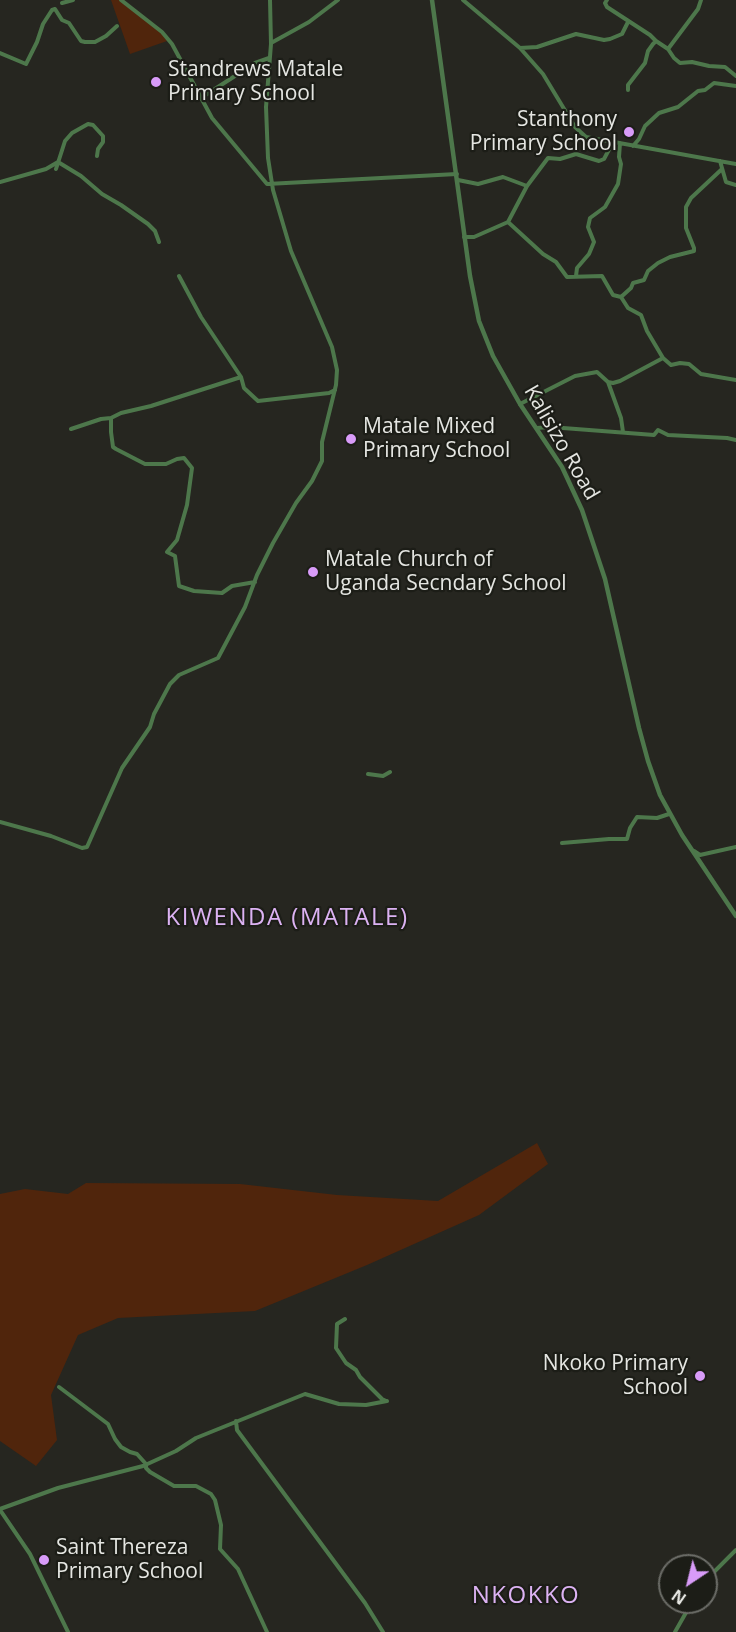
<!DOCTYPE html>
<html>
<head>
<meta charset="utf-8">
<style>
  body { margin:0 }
  #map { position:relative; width:736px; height:1632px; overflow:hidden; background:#262620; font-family:"Open Sans",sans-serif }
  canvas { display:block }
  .north { position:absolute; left:658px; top:1554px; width:60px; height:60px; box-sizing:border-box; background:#1c1d17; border:2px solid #6c6d68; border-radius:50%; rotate:215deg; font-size:16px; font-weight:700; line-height:24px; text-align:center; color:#e5e6e2 }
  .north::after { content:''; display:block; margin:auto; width:21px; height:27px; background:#d89bf8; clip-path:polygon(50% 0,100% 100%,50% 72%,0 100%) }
</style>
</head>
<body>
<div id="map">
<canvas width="736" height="1632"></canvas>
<div class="north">N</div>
</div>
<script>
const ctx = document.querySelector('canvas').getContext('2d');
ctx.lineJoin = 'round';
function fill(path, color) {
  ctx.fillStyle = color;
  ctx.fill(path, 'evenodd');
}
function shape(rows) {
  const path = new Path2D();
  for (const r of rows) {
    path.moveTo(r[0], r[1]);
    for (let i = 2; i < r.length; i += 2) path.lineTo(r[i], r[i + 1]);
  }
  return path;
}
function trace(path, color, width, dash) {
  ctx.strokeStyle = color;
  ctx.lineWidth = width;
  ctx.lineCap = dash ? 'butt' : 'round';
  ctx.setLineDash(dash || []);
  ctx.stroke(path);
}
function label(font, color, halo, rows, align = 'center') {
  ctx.font = font + ' "Open Sans",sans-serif';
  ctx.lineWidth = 4.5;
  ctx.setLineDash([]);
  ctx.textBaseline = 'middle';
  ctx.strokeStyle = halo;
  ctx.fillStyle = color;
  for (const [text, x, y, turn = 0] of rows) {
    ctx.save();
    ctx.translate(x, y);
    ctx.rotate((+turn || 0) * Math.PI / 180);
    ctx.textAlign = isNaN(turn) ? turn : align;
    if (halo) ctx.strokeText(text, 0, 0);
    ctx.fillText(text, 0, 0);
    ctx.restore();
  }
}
fill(shape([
  [111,0,119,0,162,33,167,41,130,54],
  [537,1143,548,1164,479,1215,367,1265,255,1311,118,1318,78,1335,51,1395,57,1440,36,1466,0,1441,0,1194,25,1189,68,1194,86,1183,240,1184,337,1195,438,1201]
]), '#50250c');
trace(shape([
  [121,0,162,32,172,44,212,118,267,184,457,174],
  [463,0,520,48,543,74,575,127,586,137,736,164],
  [607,0,605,3,607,7,650,35,656,41],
  [62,3,73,0],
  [271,43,309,22,338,0],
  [520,48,537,47,576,34,604,40,610,39,622,34,628,22],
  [668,49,674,58,680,63,692,62,709,66,725,67,736,76],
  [0,53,26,64,37,42,43,24,52,10,55,9,62,20,69,23,81,41,85,42,95,42,106,36,117,26],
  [628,90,628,85,645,63,648,51,653,44,656,41,668,49,698,9,701,0],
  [201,98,255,63,269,58],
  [633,146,639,139,645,126,659,113,678,107,698,91,705,90,714,83,736,86],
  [720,161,726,182,736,185],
  [56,169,65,141,72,133,88,124,93,125,103,136,103,142,98,149,97,156],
  [458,180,478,184,503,177,527,186,508,222],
  [0,182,46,169,58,162,81,176,102,194,121,205,148,224,155,231,159,242],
  [527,186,548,158,560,159,576,154,599,161,604,159,613,142],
  [464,237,474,237,508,222,543,254,556,262,567,277,602,276,613,295,621,297,628,308,641,315,647,331,663,358,620,381,613,383,608,382,597,372,575,376,520,404],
  [179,276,201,317,241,377,244,388,258,401,329,393,335,390],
  [576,276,577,268,589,254,594,242,588,227,590,218,605,207,618,184,621,164,619,157,620,143],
  [621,297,631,288,633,283,644,280,648,271,658,263,670,257,694,251,694,248,686,228,686,207,691,198,722,169],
  [663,358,671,365,680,363,689,364,701,374,736,380],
  [608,382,621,418,623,432],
  [111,418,121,413,151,406,241,377],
  [537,428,550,427,654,435,658,430,668,435,727,438,736,440],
  [71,429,101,419,111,418,111,432,113,447,116,449,145,464,166,464,177,459,184,458,192,468,187,505,177,540,167,552,175,556,179,586,194,591,222,593,232,586,255,582],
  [368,774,383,776,390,772],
  [0,822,51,836,82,848,87,847,122,768,150,727,154,714,170,684,179,675,218,658,245,607,257,575,273,543,296,503,312,481,322,461,322,442,336,385,337,370,332,347,291,251,273,190,268,158,266,107,271,44,270,0],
  [562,843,609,839,627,839,630,828,637,817,657,818,669,814],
  [694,851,700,855,736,847],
  [345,1319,337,1324,336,1348,346,1363,356,1370,360,1377,382,1399,386,1401],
  [59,1387,108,1424,115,1439,121,1447,130,1452,137,1454,146,1464,146,1468,150,1472,174,1486,196,1486,211,1494,215,1500,221,1525,220,1549,238,1569,267,1632],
  [236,1421,237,1430,365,1603,383,1632],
  [0,1509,58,1488,143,1466,176,1451,196,1438,305,1394,339,1404,366,1405,387,1401],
  [0,1510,30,1554,68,1632],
  [706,1580,736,1550],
  [675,1632,692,1602]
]), '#4d774b', 4);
trace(shape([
  [432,0,470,276,479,321,493,356,520,404,562,467,582,510,605,579,639,728,648,761,660,795,682,835,736,916]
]), '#4d774b', 4.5);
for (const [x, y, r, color] of [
  [156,82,6,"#d89bf8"],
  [629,132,6,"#d89bf8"],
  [351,439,6,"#d89bf8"],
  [313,572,6,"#d89bf8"],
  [700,1376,6,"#d89bf8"],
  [44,1560,6,"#d89bf8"]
]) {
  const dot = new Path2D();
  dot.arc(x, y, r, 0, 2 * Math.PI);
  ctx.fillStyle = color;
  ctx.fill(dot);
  trace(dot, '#1c1d17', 2);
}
label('21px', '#e5e6e2', '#1c1d17', [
  ["Standrews Matale",168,70],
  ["Primary School",168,94],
  ["Stanthony",617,120,"right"],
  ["Primary School",617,144,"right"],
  ["Matale Mixed",363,427],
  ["Primary School",363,451],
  ["Matale Church of",325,560],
  ["Uganda Secndary School",325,584],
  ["Nkoko Primary",688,1364,"right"],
  ["School",688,1388,"right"],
  ["Saint Thereza",56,1548],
  ["Primary School",56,1572]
], 'left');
label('21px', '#e5e6e2', '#1c1d17', [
  ["Kalisizo Road",561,443,60]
]);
ctx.letterSpacing = '1.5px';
label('24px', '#dcb2f3', '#1c1d17', [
  ["KIWENDA (MATALE)",287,918],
  ["NKOKKO",526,1596]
]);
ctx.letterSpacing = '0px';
</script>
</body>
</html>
